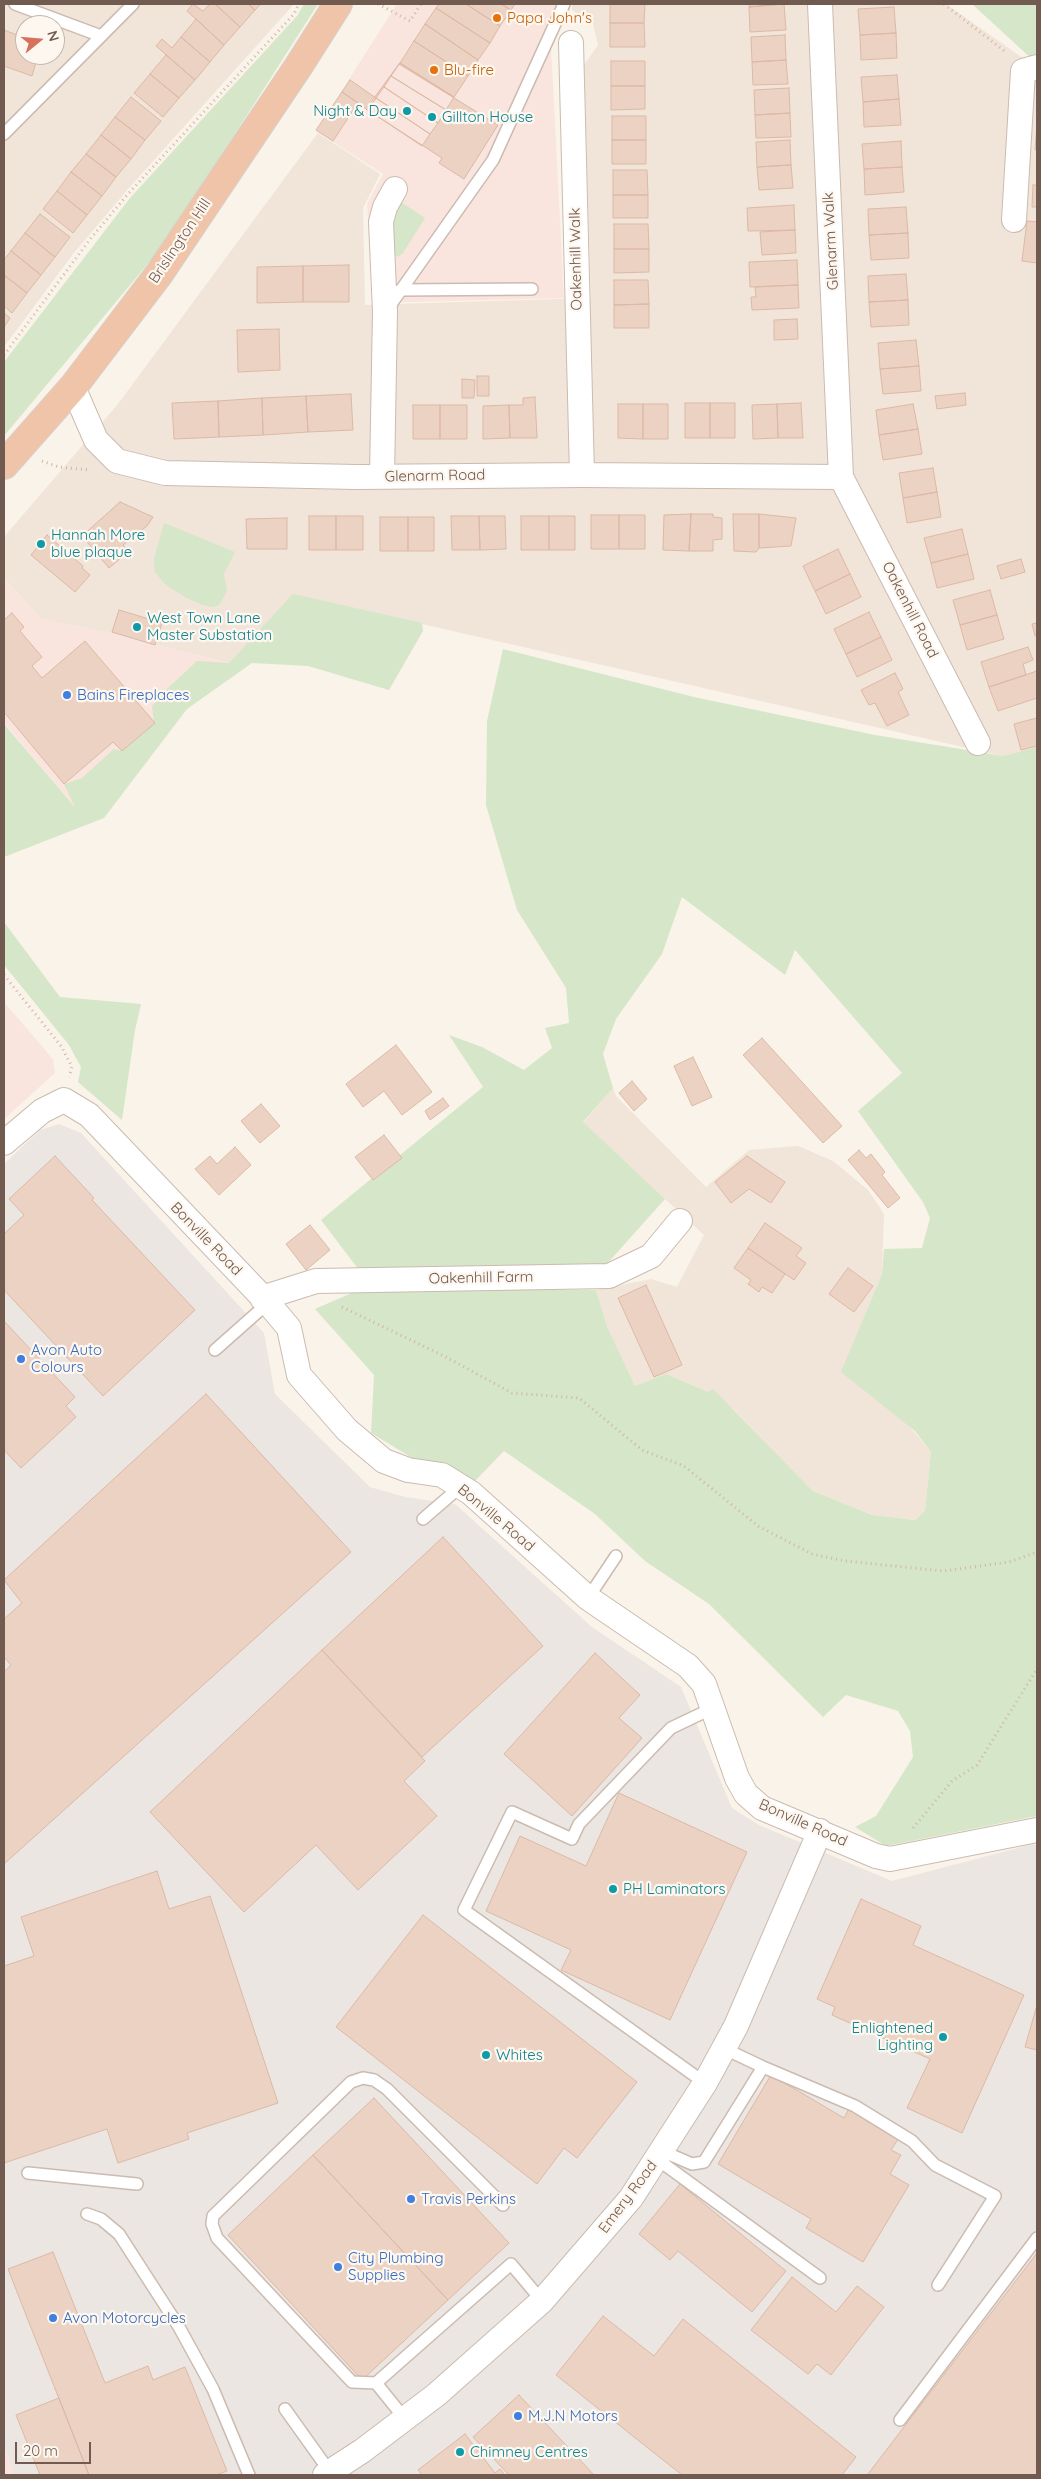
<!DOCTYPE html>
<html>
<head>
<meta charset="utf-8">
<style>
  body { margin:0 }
  #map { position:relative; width:1041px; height:2479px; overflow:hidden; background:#faf3e9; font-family:Quicksand,sans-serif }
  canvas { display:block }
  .frame { position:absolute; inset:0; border:5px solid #715a4f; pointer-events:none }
  .north { position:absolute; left:15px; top:15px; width:50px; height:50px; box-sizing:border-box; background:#fdf7ef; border:1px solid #c5b8af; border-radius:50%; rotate:73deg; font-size:14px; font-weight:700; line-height:20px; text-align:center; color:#715a4f }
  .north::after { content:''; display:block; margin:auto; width:18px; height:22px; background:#d6725c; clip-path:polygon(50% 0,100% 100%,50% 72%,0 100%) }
  .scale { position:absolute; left:15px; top:2442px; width:76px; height:22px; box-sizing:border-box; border:2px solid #715a4f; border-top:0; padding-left:6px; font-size:15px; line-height:18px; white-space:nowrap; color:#715a4f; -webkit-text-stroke:4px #fdf7ef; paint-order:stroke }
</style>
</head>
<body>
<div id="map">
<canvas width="1041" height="2479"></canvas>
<div class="frame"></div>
<div class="north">N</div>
<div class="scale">20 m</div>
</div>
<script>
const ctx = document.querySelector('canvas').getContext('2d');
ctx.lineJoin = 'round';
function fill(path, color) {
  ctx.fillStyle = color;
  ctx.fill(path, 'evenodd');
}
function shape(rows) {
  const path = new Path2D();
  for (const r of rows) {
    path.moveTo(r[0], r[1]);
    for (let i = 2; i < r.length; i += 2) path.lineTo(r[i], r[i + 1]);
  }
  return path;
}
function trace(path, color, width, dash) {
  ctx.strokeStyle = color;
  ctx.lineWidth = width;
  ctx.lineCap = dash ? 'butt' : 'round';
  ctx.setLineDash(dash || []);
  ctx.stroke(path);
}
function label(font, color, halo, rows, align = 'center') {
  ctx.font = font + ' Quicksand,sans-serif';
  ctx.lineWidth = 4.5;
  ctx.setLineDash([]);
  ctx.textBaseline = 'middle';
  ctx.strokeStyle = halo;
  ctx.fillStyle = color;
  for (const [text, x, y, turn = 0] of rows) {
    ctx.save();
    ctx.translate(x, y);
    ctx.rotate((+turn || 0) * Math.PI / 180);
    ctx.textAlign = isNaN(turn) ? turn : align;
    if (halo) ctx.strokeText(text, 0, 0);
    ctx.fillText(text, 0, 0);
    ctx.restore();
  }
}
fill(shape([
  [4,4,294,4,128,189,73,254,4,347],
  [25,25,55,25,55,55,25,55],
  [572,4,946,4,1037,68,1037,747,1003,756,294,595,229,663,113,634,41,619,4,578,4,537,118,404,318,133,380,174,363,208,365,305,591,298,584,65,598,45,593,24,572,10],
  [613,1088,616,1096,706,1187,749,1150,798,1146,833,1161,868,1190,884,1214,882,1274,849,1354,931,1452,925,1511,915,1520,872,1515,813,1491,733,1409,708,1392,666,1374,635,1386,607,1326,596,1290,651,1279,677,1287,704,1235,583,1123]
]), '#f1e4d8');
fill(shape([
  [397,4,570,4,570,12,560,15,550,26,564,298,373,303,367,204,383,174,316,131],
  [4,578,41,619,113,634,229,663,78,810,4,723],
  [4,1002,53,1059,55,1073,4,1119],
  [4,2443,14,2475,4,2475]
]), '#f9e5de');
fill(shape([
  [59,1124,81,1133,264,1333,275,1394,370,1487,405,1497,455,1504,592,1627,681,1687,732,1808,759,1825,892,1881,1033,1844,1037,1846,1037,2475,14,2475,4,2443,4,1164,40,1130]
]), '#ebe6e1');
fill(shape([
  [304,4,318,4,166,242,4,436,4,362,130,198,297,16],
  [972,4,1037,4,1037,60,1034,61],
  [398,200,425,218,403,253,398,257,393,253,392,208],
  [164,523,235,552,224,574,227,591,219,605,213,607,203,605,187,598,166,585,155,572,154,559],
  [293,594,422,623,423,631,389,690,308,666,252,663,187,709,104,818,4,857,4,724,75,807,64,784,82,778,114,749,122,751,154,723,152,706,168,688,197,661,229,663],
  [503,649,694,697,875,735,1003,756,1037,747,1037,1816,886,1846,855,1827,876,1816,913,1757,910,1731,898,1711,846,1695,823,1717,709,1604,645,1561,595,1514,504,1451,473,1483,424,1465,371,1433,374,1375,315,1309,361,1289,596,1290,607,1326,635,1386,666,1374,708,1392,713,1389,813,1491,872,1515,915,1520,925,1511,931,1452,915,1431,841,1372,882,1274,884,1249,922,1248,930,1218,923,1202,858,1111,902,1073,795,950,785,975,682,897,662,954,616,1019,603,1054,613,1088,583,1122,665,1199,605,1266,359,1270,321,1220,483,1087,449,1035,482,1047,524,1070,552,1048,545,1028,569,1023,566,988,517,910,486,805,487,721],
  [4,922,60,997,141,1004,135,1030,122,1120,78,1082,81,1067,69,1045,4,965]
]), '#d6e6c8');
const building = shape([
  [193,4,203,11,210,4,215,4,240,27,224,45,187,11,193,4],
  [215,4,248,4,255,10,240,27,215,4],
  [248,4,261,4,255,10,248,4],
  [439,4,466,4,500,26,490,43,436,8,439,4],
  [466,4,501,4,511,10,500,26,466,4],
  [501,4,515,4,511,10,501,4],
  [610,4,645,4,644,23,610,23,610,4],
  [749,4,784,4,749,7,749,4],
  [784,4,786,30,750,32,749,7,784,4],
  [894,7,896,33,860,35,858,9,894,7],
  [436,8,490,43,478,60,425,24,436,8],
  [196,19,224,45,210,62,181,37,196,19],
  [610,23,644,23,645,47,610,47,610,23],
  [425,24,478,60,468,76,414,41,425,24],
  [4,30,25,38,25,55,38,55,32,76,4,66,4,30],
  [896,33,897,58,861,60,860,35,896,33],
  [785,35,786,60,752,62,751,37,785,35],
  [181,37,210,62,195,80,156,46,162,39,172,48,181,37],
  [414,41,468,76,454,97,400,63,414,41],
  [166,55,195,80,179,98,150,74,166,55],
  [786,60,788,84,753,85,752,62,786,60],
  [611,61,645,61,645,86,611,86,611,61],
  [400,63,454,97,446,110,391,76,400,63],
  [399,64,498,125,464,179,439,163,442,158,366,109,399,64],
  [150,74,179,98,163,117,134,93,150,74],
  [897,75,899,99,863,102,861,77,897,75],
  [391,76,446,110,438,123,384,87,391,76],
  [350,80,376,98,368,110,342,92,350,80],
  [611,86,645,86,645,109,611,110,611,86],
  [384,87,438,123,430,134,376,98,384,87],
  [789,88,790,113,755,115,754,90,789,88],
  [342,92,358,103,333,141,316,130,342,92],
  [131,97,161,121,145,140,115,117,131,97],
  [376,98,430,134,422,146,368,110,376,98],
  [899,99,901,125,864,127,863,102,899,99],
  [790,113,791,137,756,138,755,115,790,113],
  [612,116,646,116,646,140,612,140,612,116],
  [115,117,145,140,131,159,101,135,115,117],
  [1037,125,1037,150,1035,150,1037,125],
  [101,135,131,159,116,177,86,154,101,135],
  [612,140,646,140,646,164,612,164,612,140],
  [790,140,791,165,757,167,756,142,790,140],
  [901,141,902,167,864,169,862,144,901,141],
  [86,154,116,177,102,196,71,172,86,154],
  [791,165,793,188,759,190,757,167,791,165],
  [902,167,904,192,865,195,864,169,902,167],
  [613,170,647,170,648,195,613,195,613,170],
  [71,172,102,196,87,215,57,191,71,172],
  [1033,185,1037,185,1037,207,1032,207,1033,185],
  [57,191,87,215,73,233,43,209,57,191],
  [613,195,648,195,648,218,613,218,613,195],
  [794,205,795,230,748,231,747,208,794,205],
  [906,207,908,233,869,235,868,209,906,207],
  [40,214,70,237,55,257,25,233,40,214],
  [1027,221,1037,222,1037,263,1022,261,1027,221],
  [614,224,648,224,649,249,614,249,614,224],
  [795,230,796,253,762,255,760,232,795,230],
  [25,233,55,257,41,275,11,251,25,233],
  [908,233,909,258,871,260,869,235,908,233],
  [614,249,649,249,649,272,614,273,614,249],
  [11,251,41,275,27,293,4,275,4,260,11,251],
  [797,260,798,285,750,287,749,262,797,260],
  [349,265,349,302,303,302,303,266,349,265],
  [303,266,303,302,257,303,257,267,303,266],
  [906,274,908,300,869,302,868,276,906,274],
  [4,275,27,293,12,313,4,306,4,275],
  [614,280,648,280,649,304,614,305,614,280],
  [798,285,799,308,752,310,751,297,756,297,755,287,798,285],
  [908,300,909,325,871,327,869,302,908,300],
  [649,304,649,328,614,328,614,305,649,304],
  [4,313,10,318,4,327,4,313],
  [797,319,798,339,774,340,774,320,797,319],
  [279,329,280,370,238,372,237,330,279,329],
  [916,340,919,366,880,369,878,343,916,340],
  [919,366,921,391,883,394,880,369,919,366],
  [477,376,489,376,489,396,477,396,477,376],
  [462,379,475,380,474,398,462,398,462,379],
  [965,393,966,405,937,409,935,396,965,393],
  [351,394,353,430,308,432,306,396,351,394],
  [306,396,308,432,263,435,262,398,306,396],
  [535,397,537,438,510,438,509,405,523,405,523,398,535,397],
  [262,398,263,435,219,437,218,401,262,398],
  [218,401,219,437,174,439,172,403,218,401],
  [685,403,710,403,710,438,685,438,685,403],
  [710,403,735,403,735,438,710,438,710,403],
  [801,403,803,438,778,438,777,404,801,403],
  [618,404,643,404,643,439,618,438,618,404],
  [643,404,668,404,668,439,643,439,643,404],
  [777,404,778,438,753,439,752,405,777,404],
  [913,404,918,429,879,435,876,410,913,404],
  [413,405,440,405,440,439,413,439,413,405],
  [440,405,467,405,467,439,440,439,440,405],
  [509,405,510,438,483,439,483,406,509,405],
  [918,429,922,454,883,460,879,435,918,429],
  [933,468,937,492,903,498,899,473,933,468],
  [937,492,941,517,907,523,903,498,937,492],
  [120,502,153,517,147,526,123,545,128,552,109,568,82,536,120,502],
  [691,514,713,514,713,517,722,518,722,539,713,540,713,551,689,551,691,514],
  [691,514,689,551,663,550,664,515,691,514],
  [733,514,759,514,759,548,756,552,734,551,733,514],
  [759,514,796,518,791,546,759,548,759,514],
  [591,515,619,515,619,549,591,549,591,515],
  [619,515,645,515,645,549,619,549,619,515],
  [309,516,336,516,336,550,309,550,309,516],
  [336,516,363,516,363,550,336,550,336,516],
  [451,516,479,516,480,550,452,550,451,516],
  [479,516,505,516,506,549,480,550,479,516],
  [521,516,549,516,549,550,521,550,521,516],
  [549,516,575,516,575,550,549,550,549,516],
  [380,517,408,517,408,551,380,551,380,517],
  [408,517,434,517,434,551,408,551,408,517],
  [287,518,287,549,247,549,246,519,287,518],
  [962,529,968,554,931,563,924,538,962,529],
  [47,535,83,566,82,568,90,575,75,592,31,555,47,535],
  [838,549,850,574,815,591,803,566,838,549],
  [968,554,974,579,937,588,931,563,968,554],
  [1021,559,1025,572,1001,579,997,566,1021,559],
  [850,574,861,597,826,614,815,591,850,574],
  [990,590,997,615,960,625,953,600,990,590],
  [119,610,162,623,155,645,112,632,119,610],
  [869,612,881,637,846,654,834,629,869,612],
  [12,613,24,627,20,631,42,657,32,666,42,678,85,641,155,723,122,751,113,742,64,784,4,712,4,620,12,613],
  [997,615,1004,639,967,650,960,625,997,615],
  [1037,623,1037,636,1035,636,1032,624,1037,623],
  [881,637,892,660,857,677,846,654,881,637],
  [1028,647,1033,660,1023,664,1026,675,989,687,981,662,1028,647],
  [1037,671,1037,698,998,711,989,687,1037,671],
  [895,673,903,689,898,692,909,715,887,726,875,703,869,705,861,690,895,673],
  [1037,718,1037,746,1021,750,1014,724,1037,718],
  [762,1038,842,1126,823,1143,743,1055,762,1038],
  [396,1045,432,1092,402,1115,384,1091,363,1107,346,1084,396,1045],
  [693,1057,712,1097,692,1106,674,1066,693,1057],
  [632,1081,647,1099,634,1111,619,1093,632,1081],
  [443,1098,449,1106,430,1120,425,1111,443,1098],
  [261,1104,280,1126,260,1143,241,1121,261,1104],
  [384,1135,402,1158,373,1180,355,1157,384,1135],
  [235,1147,251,1165,219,1195,195,1169,210,1156,217,1164,235,1147],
  [859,1150,866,1158,871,1154,885,1172,882,1175,900,1198,888,1208,848,1160,859,1150],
  [55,1156,94,1198,92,1200,195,1310,103,1396,4,1290,4,1234,24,1215,9,1199,55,1156],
  [747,1156,785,1182,771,1203,749,1189,731,1203,715,1182,747,1156],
  [765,1223,802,1248,796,1256,806,1263,794,1280,748,1248,765,1223],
  [310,1225,330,1250,306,1270,286,1244,310,1225],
  [748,1248,785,1274,772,1293,762,1287,759,1292,748,1284,751,1280,734,1268,748,1248],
  [848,1268,873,1286,854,1312,829,1294,848,1268],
  [646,1285,682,1365,654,1377,618,1298,646,1285],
  [4,1321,75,1397,66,1406,76,1417,21,1468,4,1450,4,1321],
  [206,1394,351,1552,4,1864,4,1672,11,1665,4,1657,4,1619,22,1603,4,1580,206,1394],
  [443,1537,543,1646,422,1757,322,1650,443,1537],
  [322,1650,425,1761,404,1781,437,1816,358,1890,316,1845,244,1912,150,1812,322,1650],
  [595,1653,640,1695,619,1718,642,1738,572,1816,504,1754,595,1653],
  [619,1793,747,1852,670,2020,561,1970,571,1950,486,1911,520,1836,586,1866,619,1793],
  [157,1871,169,1909,210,1896,278,2103,187,2133,189,2139,118,2163,107,2129,4,2163,4,1966,34,1956,21,1917,157,1871],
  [861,1899,921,1926,913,1945,1024,1995,962,2133,907,2108,930,2059,832,2015,835,2007,817,1999,861,1899],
  [423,1915,637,2082,577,2158,564,2148,537,2184,336,2027,423,1915],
  [1037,2005,1037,2050,1025,2047,1037,2005],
  [771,2075,844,2118,850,2107,900,2136,891,2150,901,2155,890,2174,909,2185,863,2262,806,2228,811,2219,718,2164,771,2075],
  [374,2098,509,2243,448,2300,313,2155,374,2098],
  [313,2155,448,2300,362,2380,228,2235,313,2155],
  [680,2184,786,2271,752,2312,678,2251,670,2260,639,2234,680,2184],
  [53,2252,105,2383,148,2366,153,2380,185,2367,227,2471,216,2475,89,2475,8,2269,53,2252],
  [1037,2253,1037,2475,869,2475,868,2474,1037,2253],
  [792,2277,836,2312,857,2286,884,2307,831,2375,817,2364,808,2374,751,2330,792,2277],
  [603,2316,654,2356,683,2319,856,2457,842,2475,682,2475,556,2375,603,2316],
  [519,2395,594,2475,509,2475,473,2437,519,2395],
  [59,2398,89,2475,40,2475,16,2415,59,2398],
  [465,2434,495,2473,500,2469,505,2475,422,2475,418,2470,465,2434]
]);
fill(building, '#ecd2c3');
trace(building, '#ddb9a5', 1);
const service = shape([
  [15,4,101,36],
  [4,134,133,4],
  [400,290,532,289],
  [389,307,493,160,564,4],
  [215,1350,268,1303],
  [423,1519,460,1487],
  [588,1598,616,1556],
  [763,2067,855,2106,912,2141,935,2165,995,2196,938,2285],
  [705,2083,464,1910,512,1812,572,1839,579,1824,671,1728,713,1708],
  [662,2151,692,2164,704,2162,763,2067,723,2048],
  [657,2159,820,2278],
  [28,2173,137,2184],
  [87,2214,101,2219,119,2234,179,2327,213,2389,249,2475],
  [376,2383,352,2382,217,2238,212,2224,213,2216,351,2082,363,2078,374,2080,387,2089,503,2205],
  [285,2409,330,2472],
  [405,2419,376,2383,511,2264,542,2301],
  [900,2420,1037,2238]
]);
const minor = shape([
  [820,4,841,477,978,743],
  [571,43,582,475],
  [1014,220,1023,71,1037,67],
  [73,387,96,440,117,461,165,473,356,477,582,475,841,477],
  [382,476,385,312,381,222,385,207,395,189],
  [4,1143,42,1111,64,1100,89,1115,268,1303,289,1328,299,1375,347,1430,384,1461,408,1470,442,1475,471,1493,588,1598,688,1666,704,1684,737,1778,746,1794,762,1808,876,1856,890,1859,1037,1830],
  [262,1298,316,1281,609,1276,651,1256,680,1221],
  [325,2475,362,2451,436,2395,542,2301,631,2198,705,2083,736,2026,820,1831]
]);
const trunk = shape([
  [4,465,73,387,159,274,298,67,338,4]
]);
trace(service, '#cbbbb0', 14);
trace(minor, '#cbbbb0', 26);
trace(trunk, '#d7d1ce', 30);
trace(shape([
  [378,4,410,21,421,4],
  [944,4,1007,53],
  [4,355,91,238,128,194,294,14,299,4],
  [42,461,59,467,90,470],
  [4,975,61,1046,72,1067,69,1077],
  [342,1307,444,1356,512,1393,579,1398,642,1450,684,1466,758,1526,812,1554,845,1561,943,1571,1009,1562,1037,1552],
  [913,1828,952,1781,977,1765,1037,1669]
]), '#d1b5a6', 3, [1, 4]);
trace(service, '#fff', 11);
trace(minor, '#fff', 24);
trace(trunk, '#efc4a8', 28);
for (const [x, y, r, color] of [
  [497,18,5,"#e8710a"],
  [434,70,5,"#e8710a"],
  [407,111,5,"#0f9aa8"],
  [432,117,5,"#0f9aa8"],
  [41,544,5,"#0f9aa8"],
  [137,627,5,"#0f9aa8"],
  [67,695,5,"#3f7fe0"],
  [21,1359,5,"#3f7fe0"],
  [613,1889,5,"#0f9aa8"],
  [943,2037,5,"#0f9aa8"],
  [486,2055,5,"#0f9aa8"],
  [411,2199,5,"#3f7fe0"],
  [338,2267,5,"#3f7fe0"],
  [53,2318,5,"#3f7fe0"],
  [518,2416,5,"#3f7fe0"],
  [460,2452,5,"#0f9aa8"]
]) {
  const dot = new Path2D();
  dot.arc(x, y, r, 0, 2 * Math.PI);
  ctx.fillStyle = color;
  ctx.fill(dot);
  trace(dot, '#fdf7ef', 2);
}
label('15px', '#c56008', '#fdf7ef', [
  ["Papa John's",507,18],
  ["Blu-fire",444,70]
], 'left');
label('15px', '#0d838f', '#fdf7ef', [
  ["Night & Day",397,111,"right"],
  ["Gillton House",442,117],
  ["Hannah More",51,535],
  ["blue plaque",51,552],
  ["West Town Lane",147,618],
  ["Master Substation",147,635],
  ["PH Laminators",623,1889],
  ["Enlightened",933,2028,"right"],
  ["Lighting",933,2045,"right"],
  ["Whites",496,2055],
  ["Chimney Centres",470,2452]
], 'left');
label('15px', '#715a4f', '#fdf7ef', [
  ["Brislington Hill",180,241,-56],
  ["Glenarm Walk",831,241,-93],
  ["Oakenhill Walk",576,259,-91],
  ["Glenarm Road",435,476,-1],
  ["Oakenhill Road",910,610,63],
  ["Bonville Road",206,1239,46],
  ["Oakenhill Farm",481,1278,-1],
  ["Bonville Road",496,1518,40],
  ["Bonville Road",803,1823,24],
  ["Emery Road",628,2197,-53]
]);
label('15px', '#366cbe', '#fdf7ef', [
  ["Bains Fireplaces",77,695],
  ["Avon Auto",31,1350],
  ["Colours",31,1367],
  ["Travis Perkins",421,2199],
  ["City Plumbing",348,2258],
  ["Supplies",348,2275],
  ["Avon Motorcycles",63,2318],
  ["M.J.N Motors",528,2416]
], 'left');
</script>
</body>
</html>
